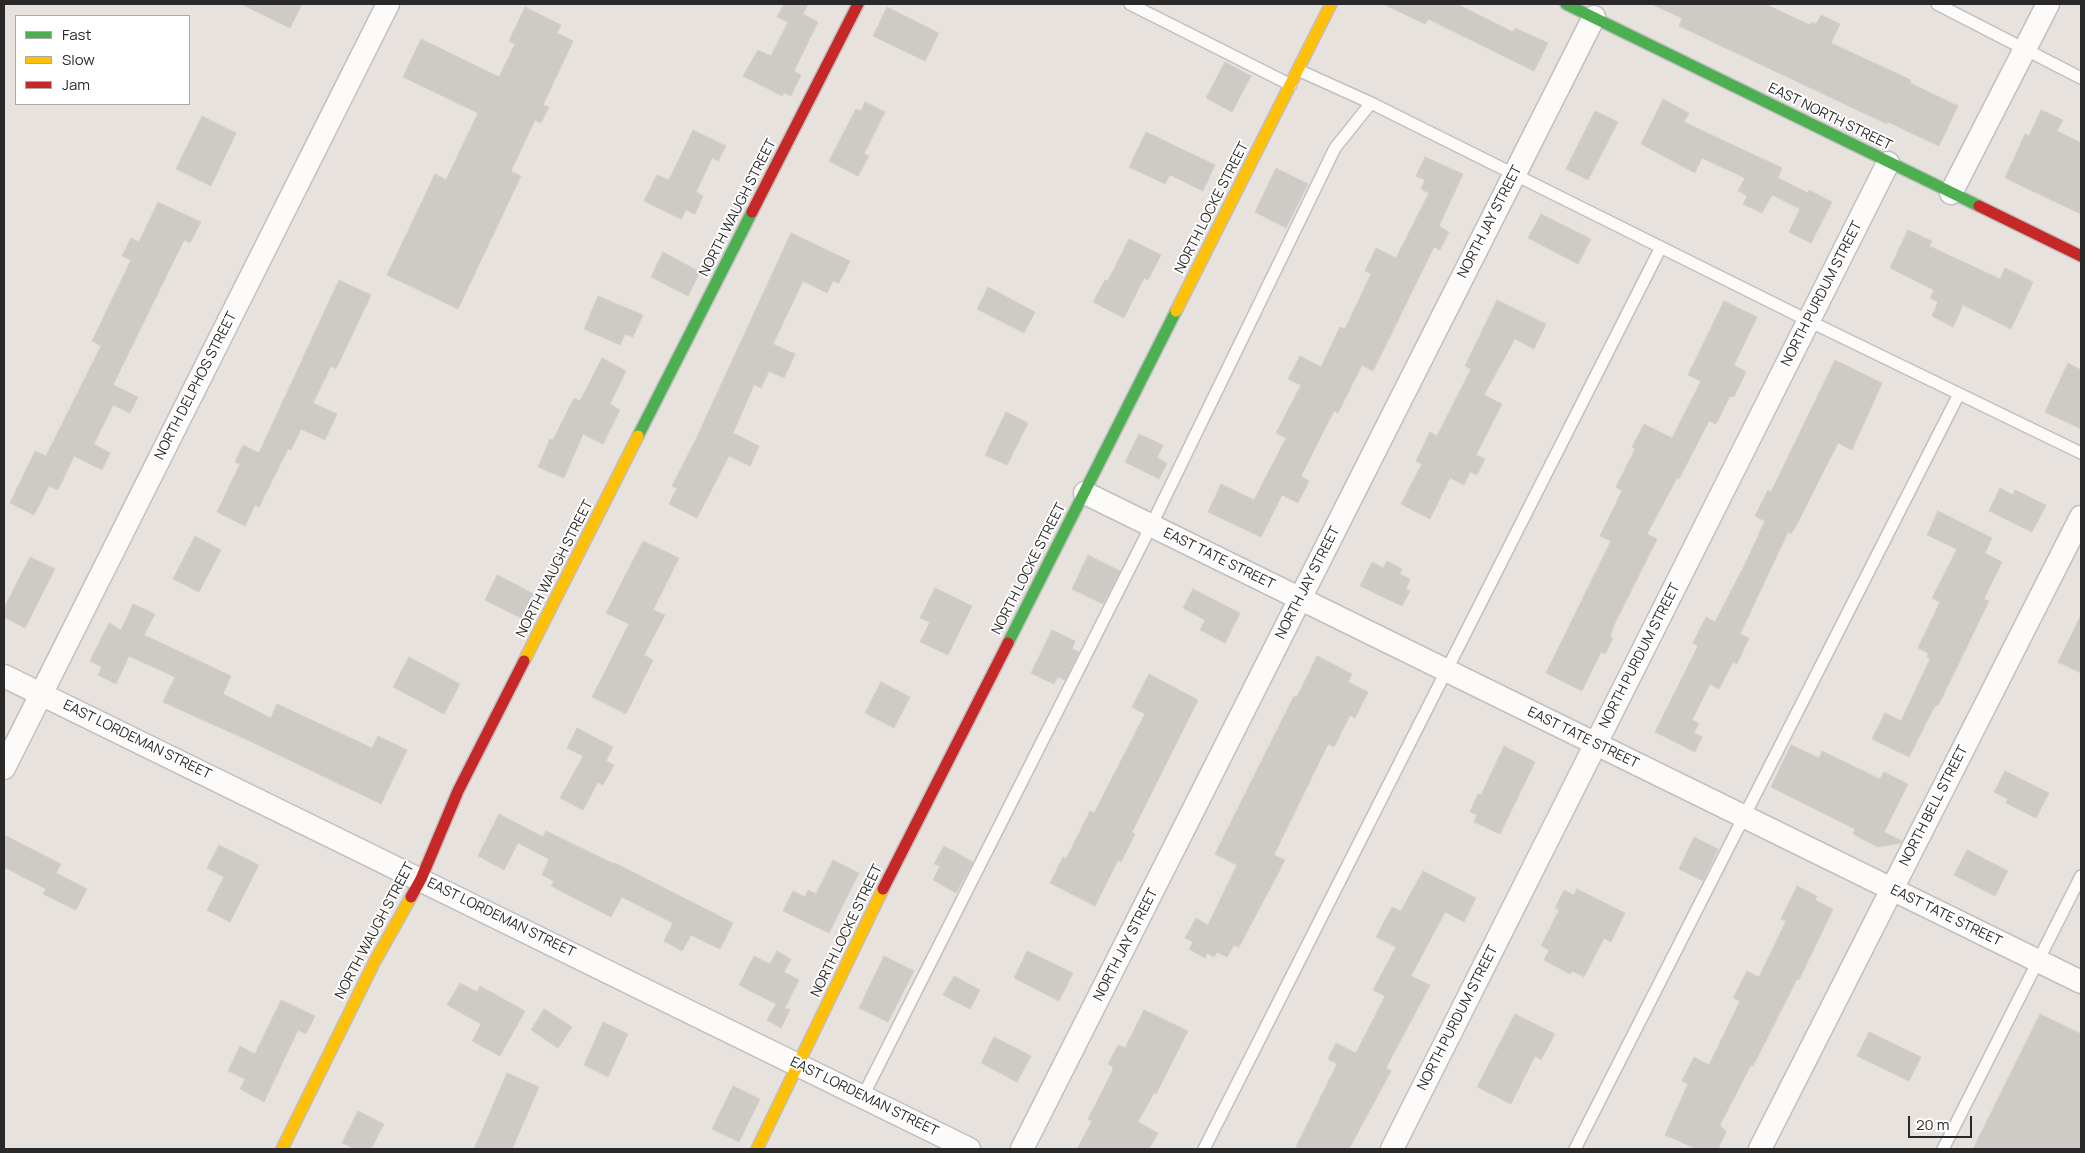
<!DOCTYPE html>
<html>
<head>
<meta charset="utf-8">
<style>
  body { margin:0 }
  #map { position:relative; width:2085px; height:1153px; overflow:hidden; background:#e8e2de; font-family:Manrope,sans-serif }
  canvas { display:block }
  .frame { position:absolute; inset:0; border:5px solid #292929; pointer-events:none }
  .legend { position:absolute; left:15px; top:15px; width:175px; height:90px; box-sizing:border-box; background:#fff; border:1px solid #a9a9a9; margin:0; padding:6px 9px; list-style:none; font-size:15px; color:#292929 }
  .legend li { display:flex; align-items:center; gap:10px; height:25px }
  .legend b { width:25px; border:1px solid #a9a9a9 }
  .scale { position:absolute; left:1908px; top:1116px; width:64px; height:22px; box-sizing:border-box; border:2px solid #292929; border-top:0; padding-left:6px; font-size:15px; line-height:18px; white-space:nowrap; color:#292929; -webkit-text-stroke:4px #fff; paint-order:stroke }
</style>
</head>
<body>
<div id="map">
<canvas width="2085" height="1153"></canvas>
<div class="frame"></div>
<ul class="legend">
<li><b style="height:6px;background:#4caf50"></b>Fast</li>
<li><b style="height:6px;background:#ffc107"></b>Slow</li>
<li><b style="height:6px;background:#c62828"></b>Jam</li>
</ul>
<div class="scale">20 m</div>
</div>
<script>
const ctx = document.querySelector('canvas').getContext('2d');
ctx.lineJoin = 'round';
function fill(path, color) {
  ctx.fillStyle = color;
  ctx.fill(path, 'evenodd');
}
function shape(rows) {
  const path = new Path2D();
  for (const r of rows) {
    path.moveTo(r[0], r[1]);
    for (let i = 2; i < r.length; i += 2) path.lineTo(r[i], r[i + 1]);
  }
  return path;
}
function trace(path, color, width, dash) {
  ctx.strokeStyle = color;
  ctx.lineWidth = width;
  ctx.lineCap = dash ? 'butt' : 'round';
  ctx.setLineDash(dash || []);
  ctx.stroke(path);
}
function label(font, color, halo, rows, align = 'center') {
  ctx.font = font + ' Manrope,sans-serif';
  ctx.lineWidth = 4;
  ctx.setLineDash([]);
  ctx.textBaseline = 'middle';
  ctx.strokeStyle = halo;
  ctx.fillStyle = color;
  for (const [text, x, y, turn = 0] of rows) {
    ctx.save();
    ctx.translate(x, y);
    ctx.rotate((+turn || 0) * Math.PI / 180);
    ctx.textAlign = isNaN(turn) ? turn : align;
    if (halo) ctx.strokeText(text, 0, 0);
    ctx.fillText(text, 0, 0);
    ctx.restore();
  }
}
const building = shape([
  [241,4,302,4,290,28,241,4],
  [784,4,808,4,803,14,818,22,795,69,795,72,801,75,791,96,784,93,782,96,743,76,758,50,771,56,788,22,777,17,784,4],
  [1383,4,1457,4,1513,32,1515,28,1548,43,1534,71,1428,19,1425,24,1383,4],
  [1651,4,1765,4,1810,25,1812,22,1816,24,1821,15,1840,24,1831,43,1911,80,1910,83,1958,106,1939,146,1888,122,1887,124,1679,26,1682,18,1651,4],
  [525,7,561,25,557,33,573,41,543,105,549,107,541,123,535,120,511,171,521,176,458,309,387,275,435,174,446,180,478,113,403,77,421,39,499,77,515,44,509,41,525,7],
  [887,7,939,33,925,61,873,36,887,7],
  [1225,62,1251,76,1232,112,1206,98,1225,62],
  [1663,99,1689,113,1684,122,1782,168,1778,178,1808,193,1809,190,1832,202,1811,243,1789,232,1800,209,1772,195,1762,213,1743,204,1747,196,1738,191,1745,178,1702,158,1695,173,1641,144,1663,99],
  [865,102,885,112,864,154,869,156,858,176,829,161,856,109,861,111,865,102],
  [2041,110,2063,120,2057,131,2081,143,2081,214,2005,178,2025,134,2029,136,2041,110],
  [1595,111,1618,122,1588,180,1566,169,1595,111],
  [202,116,236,133,211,186,176,169,202,116],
  [693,130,726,146,718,161,712,158,696,192,703,196,695,214,686,210,681,219,644,201,657,175,669,180,693,130],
  [1146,132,1215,165,1203,191,1170,175,1165,184,1129,167,1146,132],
  [1425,157,1463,174,1439,226,1449,232,1440,250,1434,247,1373,371,1362,365,1338,413,1334,411,1301,476,1309,481,1298,503,1282,495,1261,537,1208,512,1221,484,1254,500,1286,438,1276,433,1301,385,1288,379,1300,356,1321,367,1340,327,1345,329,1371,274,1365,271,1376,248,1396,258,1429,193,1421,189,1425,180,1416,176,1425,157],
  [1276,168,1308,184,1286,228,1255,212,1276,168],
  [158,202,201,222,190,243,184,240,113,385,138,397,130,413,113,405,94,444,110,453,102,470,74,456,58,490,49,486,34,515,10,503,35,451,46,456,101,346,92,341,131,260,122,256,131,238,139,242,158,202],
  [1541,214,1591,239,1578,264,1528,238,1541,214],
  [1908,230,1932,241,1929,246,2000,279,2005,268,2033,282,2011,329,1963,305,1953,327,1932,316,1938,302,1930,298,1934,290,1890,268,1908,230],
  [791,233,850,261,839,283,833,281,827,293,803,281,773,344,795,354,784,378,769,371,761,388,754,385,733,433,759,446,750,466,729,456,697,518,669,504,677,488,672,486,696,439,791,233],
  [1129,239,1161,255,1148,280,1144,278,1124,318,1093,302,1105,280,1108,281,1129,239],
  [663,252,700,272,688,296,651,277,663,252],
  [339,280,371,295,336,369,331,366,313,403,337,414,325,440,301,429,291,450,288,449,259,507,255,505,245,526,217,512,240,464,235,462,243,445,259,453,339,280],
  [988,287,1035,312,1024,333,977,309,988,287],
  [598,296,643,315,633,337,625,334,620,345,584,329,598,296],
  [1497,300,1546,324,1534,349,1515,339,1484,395,1502,404,1476,455,1485,459,1477,475,1470,472,1464,485,1450,478,1430,519,1401,504,1422,464,1416,461,1430,432,1437,436,1471,369,1465,366,1497,300],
  [1724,301,1757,317,1734,365,1746,372,1734,397,1730,396,1716,424,1709,421,1679,479,1677,478,1647,534,1657,539,1614,625,1610,637,1613,638,1605,654,1601,652,1582,691,1546,673,1611,541,1600,536,1622,491,1616,487,1635,449,1632,447,1644,424,1672,438,1701,381,1688,375,1724,301],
  [602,358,626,371,610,404,620,410,603,444,583,434,564,478,538,467,550,439,553,440,574,398,580,401,602,358],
  [1835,360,1882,383,1852,450,1838,443,1796,526,1791,534,1788,532,1740,634,1749,638,1737,664,1733,662,1719,689,1710,684,1692,720,1699,723,1694,733,1702,737,1695,752,1655,732,1698,646,1693,643,1706,617,1715,622,1745,564,1765,521,1755,516,1768,490,1771,492,1835,360],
  [2068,363,2081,370,2081,429,2045,412,2068,363],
  [1006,412,1028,423,1007,465,985,455,1006,412],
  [1139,434,1163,445,1157,458,1167,463,1159,479,1125,462,1139,434],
  [2000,488,2013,495,2015,490,2046,505,2032,532,1989,511,2000,488],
  [1938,511,1992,538,1985,553,2002,562,1984,599,1989,601,1938,706,1936,705,1931,713,1909,757,1872,739,1885,713,1901,721,1930,659,1927,657,1928,653,1918,648,1940,602,1932,598,1957,549,1927,535,1938,511],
  [195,536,221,550,199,592,173,579,195,536],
  [643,541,679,558,653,610,665,615,644,655,653,660,626,714,592,697,629,624,606,613,643,541],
  [1088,555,1120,571,1103,604,1072,589,1088,555],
  [30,557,55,569,25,628,4,617,4,608,30,557],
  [1387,561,1402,569,1400,574,1410,579,1406,589,1410,591,1402,606,1360,586,1372,562,1383,568,1387,561],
  [497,575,534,594,521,618,485,600,497,575],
  [935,588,972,606,948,655,920,642,930,622,920,618,935,588],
  [1193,589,1240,613,1225,643,1200,630,1205,620,1183,608,1193,589],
  [133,604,155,614,144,635,231,676,223,694,271,718,277,704,372,748,378,736,407,750,381,804,254,743,163,702,175,677,129,656,116,684,98,675,102,667,90,661,109,623,121,630,133,604],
  [2081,615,2081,673,2058,662,2081,615],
  [1052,630,1075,641,1072,649,1079,652,1065,680,1058,677,1054,684,1031,673,1052,630],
  [1317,656,1352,674,1348,682,1368,692,1355,718,1350,715,1334,747,1328,744,1274,855,1285,860,1239,947,1234,945,1227,957,1217,952,1214,957,1207,953,1205,958,1189,949,1193,942,1185,938,1196,918,1208,925,1237,865,1215,854,1294,696,1297,697,1317,656],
  [409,657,460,684,444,714,393,687,409,657],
  [1149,674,1198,700,1132,832,1135,834,1121,862,1118,860,1095,906,1050,883,1063,857,1066,859,1090,811,1094,813,1145,714,1132,707,1149,674],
  [881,682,910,697,894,728,865,713,881,682],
  [577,728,613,747,606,761,614,765,603,785,598,782,583,810,560,798,583,756,567,748,577,728],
  [1791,745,1819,758,1822,751,1880,779,1884,772,1908,784,1884,832,1902,841,1901,843,1878,847,1853,834,1855,829,1771,787,1791,745],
  [1504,746,1535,762,1500,834,1474,822,1477,815,1470,812,1478,794,1481,795,1504,746],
  [2005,771,2049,793,2036,818,2006,803,2008,799,1994,792,2005,771],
  [499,814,543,837,546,831,614,864,615,863,733,923,720,949,691,935,682,951,664,941,673,923,622,897,611,917,551,886,554,881,542,875,549,859,518,843,504,870,478,856,499,814],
  [4,835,61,864,56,873,87,889,76,910,43,894,46,889,4,867,4,835],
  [1694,837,1718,849,1703,881,1679,869,1694,837],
  [219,845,259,865,230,922,207,910,224,877,207,868,219,845],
  [944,846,973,862,956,893,933,880,940,866,934,864,944,846],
  [1967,850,2008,871,1995,896,1954,875,1967,850],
  [833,860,859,873,829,933,783,911,793,891,805,897,808,890,816,894,833,860],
  [1423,871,1476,898,1464,922,1445,912,1411,976,1430,985,1386,1068,1391,1071,1349,1149,1295,1149,1337,1064,1328,1059,1336,1043,1356,1053,1385,996,1373,990,1396,947,1376,937,1392,907,1401,911,1423,871],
  [1797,886,1817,896,1815,900,1833,909,1799,980,1797,979,1753,1066,1751,1065,1720,1125,1726,1132,1718,1149,1697,1149,1665,1135,1688,1084,1682,1081,1694,1057,1709,1065,1740,1001,1733,998,1747,971,1759,977,1786,921,1781,919,1797,886],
  [1577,889,1625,913,1611,942,1604,938,1584,977,1572,971,1570,974,1544,960,1549,950,1541,946,1559,910,1555,908,1564,890,1574,895,1577,889],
  [777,951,791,959,784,972,799,980,785,1008,790,1010,781,1028,767,1020,776,1004,739,985,754,956,770,964,777,951],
  [1027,951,1073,973,1059,1001,1014,978,1027,951],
  [884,956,914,971,888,1022,859,1008,884,956],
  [954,976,980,990,970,1009,943,995,954,976],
  [460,983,477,992,480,986,525,1011,500,1056,472,1041,481,1024,447,1005,460,983],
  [281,1000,315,1016,306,1034,298,1030,264,1102,240,1089,245,1079,228,1071,240,1046,255,1054,281,1000],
  [544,1009,572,1027,558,1048,531,1030,544,1009],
  [1144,1010,1188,1031,1156,1094,1154,1093,1138,1122,1158,1133,1149,1149,1077,1149,1092,1121,1088,1119,1112,1072,1113,1067,1108,1064,1118,1045,1125,1048,1144,1010],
  [1515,1014,1555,1034,1541,1060,1535,1056,1511,1104,1477,1087,1515,1014],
  [2040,1014,2081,1034,2081,1149,1973,1149,2040,1014],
  [603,1022,628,1034,608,1077,584,1065,603,1022],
  [1869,1032,1921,1057,1909,1081,1857,1056,1869,1032],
  [994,1037,1031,1056,1017,1082,981,1063,994,1037],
  [507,1073,539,1087,512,1149,474,1149,507,1073],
  [733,1086,760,1099,739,1142,712,1129,733,1086],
  [358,1111,384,1124,371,1149,355,1149,342,1143,358,1111]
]);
fill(building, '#cecbc7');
trace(building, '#d3ceca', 1);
const lane = shape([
  [1130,4,1291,85],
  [1937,4,2081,78],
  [1298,70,1371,103,1809,321,2081,453],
  [863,1096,1151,526,1335,148,1371,103],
  [1204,1149,1661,247],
  [1575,1149,1959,394],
  [1943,1149,2081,876]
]);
const street = shape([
  [1951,193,2048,4],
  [1085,493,2081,982],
  [4,676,969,1149],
  [4,768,388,4],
  [1022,1149,1594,17],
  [1392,1149,1888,163],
  [1760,1149,2081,517]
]);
const fast = shape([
  [1566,4,1979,206],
  [638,436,752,212],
  [1008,643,1176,311]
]);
const slow = shape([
  [1176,311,1331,4],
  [524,661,638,436],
  [282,1149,375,961,411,897],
  [757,1149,883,889]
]);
const jam = shape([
  [1979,206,2081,256],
  [752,212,858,4],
  [883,889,1008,643],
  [411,897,421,879,458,791,524,661]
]);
trace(lane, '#c1bfc0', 14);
trace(street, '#c1bfc0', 25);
trace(fast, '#c1bfc0', 14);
trace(slow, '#c1bfc0', 14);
trace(jam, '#c1bfc0', 14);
trace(lane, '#fcfbfa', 11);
trace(street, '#fcfbfa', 22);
trace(fast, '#4caf50', 11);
trace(slow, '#ffc107', 11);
trace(jam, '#c62828', 11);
label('14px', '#292929', '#fff', [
  ["EAST NORTH STREET",1830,117,26],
  ["NORTH WAUGH STREET",738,208,-63],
  ["NORTH LOCKE STREET",1212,208,-63],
  ["NORTH JAY STREET",1490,222,-63],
  ["NORTH PURDUM STREET",1822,294,-63],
  ["NORTH DELPHOS STREET",196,386,-63],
  ["EAST TATE STREET",1219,559,26],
  ["NORTH WAUGH STREET",555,569,-63],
  ["NORTH LOCKE STREET",1029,569,-63],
  ["NORTH JAY STREET",1308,583,-63],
  ["NORTH PURDUM STREET",1640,656,-63],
  ["EAST TATE STREET",1583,738,26],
  ["EAST LORDEMAN STREET",137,740,26],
  ["NORTH BELL STREET",1934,806,-63],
  ["EAST TATE STREET",1946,916,26],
  ["EAST LORDEMAN STREET",501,918,26],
  ["NORTH WAUGH STREET",375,931,-62],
  ["NORTH LOCKE STREET",847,931,-64],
  ["NORTH JAY STREET",1126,945,-63],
  ["NORTH PURDUM STREET",1458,1018,-63],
  ["EAST LORDEMAN STREET",864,1097,26]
]);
</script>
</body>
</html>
